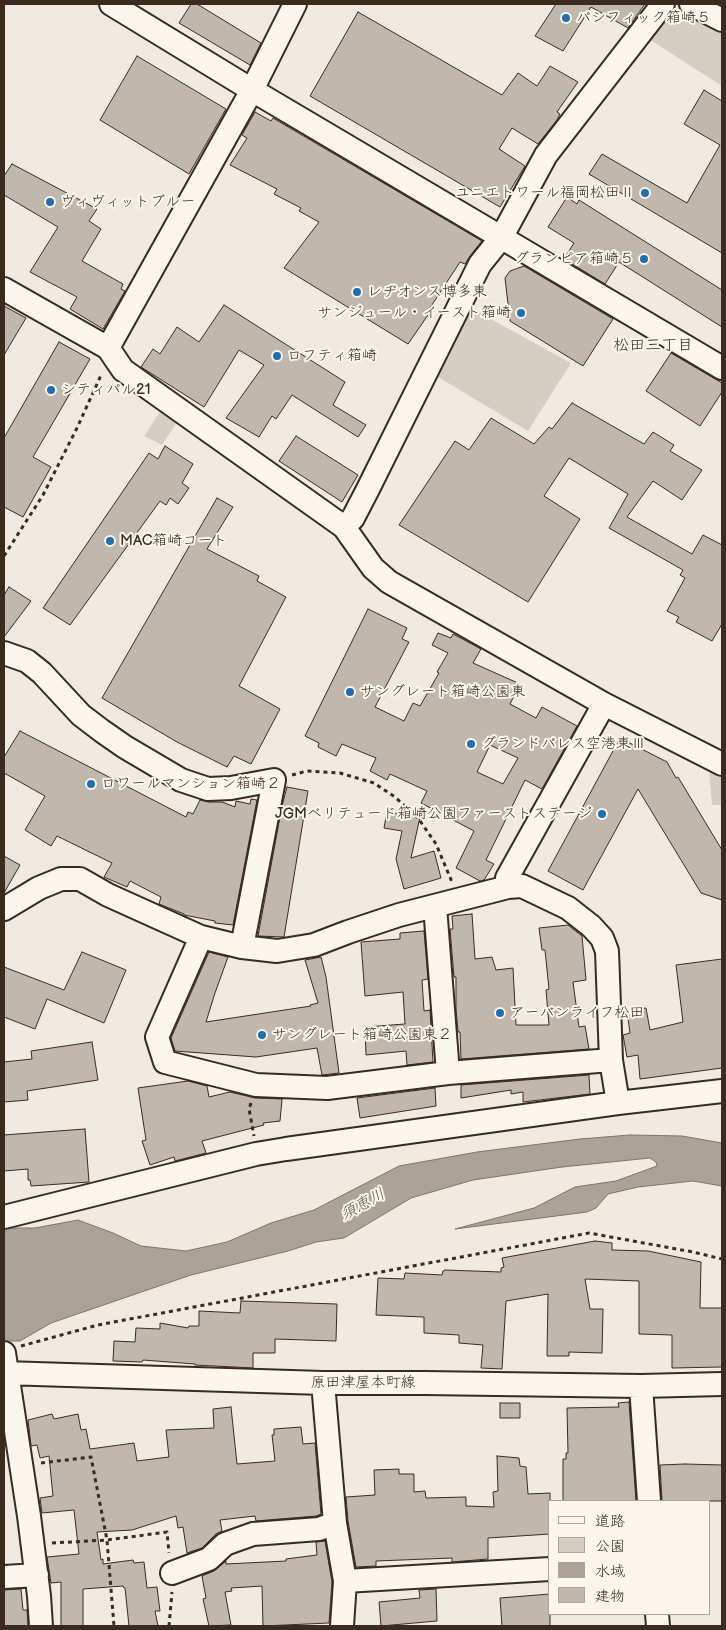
<!DOCTYPE html>
<html>
<head>
<meta charset="utf-8">
<style>
  body { margin:0 }
  #map { position:relative; width:726px; height:1630px; overflow:hidden; background:#f0ebe0; font-family:"Balsamiq Sans","Klee One",sans-serif }
  canvas { display:block }
  .frame { position:absolute; inset:0; border:5px solid #3b2a1e; pointer-events:none }
  .legend { position:absolute; left:548px; top:1500px; width:162px; height:115px; box-sizing:border-box; background:#fbf7ec; border:1px solid #aea59a; margin:0; padding:6px 9px; list-style:none; font-size:15px; color:#3b2a1e }
  .legend li { display:flex; align-items:center; gap:10px; height:25px }
  .legend b { width:25px; border:1px solid #aea59a }
</style>
</head>
<body>
<div id="map">
<canvas width="726" height="1630"></canvas>
<div class="frame"></div>
<ul class="legend">
<li><b style="height:6px;background:#fbf7ec"></b>道路</li>
<li><b style="height:14px;background:#d5cec3"></b>公園</li>
<li><b style="height:14px;background:#aca397"></b>水域</li>
<li><b style="height:14px;background:#c0b8ad"></b>建物</li>
</ul>
</div>
<script>
const ctx = document.querySelector('canvas').getContext('2d');
ctx.lineJoin = 'round';
function fill(path, color) {
  ctx.fillStyle = color;
  ctx.fill(path, 'evenodd');
}
function shape(rows) {
  const path = new Path2D();
  for (const r of rows) {
    path.moveTo(r[0], r[1]);
    for (let i = 2; i < r.length; i += 2) path.lineTo(r[i], r[i + 1]);
  }
  return path;
}
function trace(path, color, width, dash) {
  ctx.strokeStyle = color;
  ctx.lineWidth = width;
  ctx.lineCap = dash ? 'butt' : 'round';
  ctx.setLineDash(dash || []);
  ctx.stroke(path);
}
function label(font, color, halo, rows, align = 'center') {
  ctx.font = font + ' "Balsamiq Sans","Klee One",sans-serif';
  ctx.lineWidth = 4;
  ctx.setLineDash([]);
  ctx.textBaseline = 'middle';
  ctx.strokeStyle = halo;
  ctx.fillStyle = color;
  for (const [text, x, y, turn = 0] of rows) {
    ctx.save();
    ctx.translate(x, y);
    ctx.rotate((+turn || 0) * Math.PI / 180);
    ctx.textAlign = isNaN(turn) ? turn : align;
    if (halo) ctx.strokeText(text, 0, 0);
    ctx.fillText(text, 0, 0);
    ctx.restore();
  }
}
fill(shape([
  [673,6,722,32,722,86,649,39],
  [467,306,571,363,528,431,433,374],
  [160,412,177,422,162,445,144,436],
  [709,768,722,775,722,805,712,805]
]), '#d5cec3');
const water = shape([
  [630,1135,682,1136,722,1143,722,1186,693,1181,638,1187,608,1194,596,1208,587,1212,455,1229,534,1208,575,1187,616,1181,657,1166,656,1162,650,1158,562,1167,473,1180,411,1198,344,1238,316,1242,288,1251,191,1275,51,1323,20,1341,4,1341,4,1228,35,1228,78,1220,113,1233,141,1246,186,1251,227,1242,271,1223,314,1210,399,1166,477,1152,580,1139,630,1135]
]);
fill(water, '#aca397');
trace(water, '#7f7367', 1);
const building = shape([
  [191,4,197,4,261,43,250,65,179,23,191,4],
  [556,4,645,4,628,28,591,7,563,51,535,36,556,4],
  [358,12,502,95,518,73,537,86,550,66,578,82,557,112,560,114,557,120,538,144,512,128,499,149,525,166,500,207,310,96,358,12],
  [137,56,226,109,189,174,100,120,137,56],
  [704,90,722,101,722,253,589,174,602,154,687,203,720,145,684,124,704,90],
  [255,112,271,121,273,118,482,241,470,256,465,264,460,262,426,314,428,315,408,344,284,268,319,222,299,211,301,208,274,194,277,189,230,165,247,138,242,135,255,112],
  [12,164,97,209,89,221,101,229,82,261,123,284,121,289,125,291,103,329,70,309,77,297,30,272,58,227,4,195,4,176,12,164],
  [567,197,577,204,579,200,722,290,722,327,619,262,605,284,564,259,574,243,548,227,567,197],
  [524,266,613,319,583,366,510,321,505,278,510,271,524,266],
  [224,305,345,382,333,405,366,425,358,437,292,395,276,419,272,416,259,437,226,418,264,365,239,350,204,407,141,367,153,349,160,354,177,327,199,342,224,305],
  [4,306,26,318,4,355,4,306],
  [59,342,90,359,33,457,51,467,23,517,4,507,4,438,59,342],
  [671,353,722,383,722,392,700,426,646,391,671,353],
  [572,403,644,444,653,432,674,445,670,451,702,470,682,500,653,481,627,517,692,554,703,535,722,545,722,624,712,641,676,622,679,617,667,611,685,578,680,575,683,570,609,528,628,494,569,458,544,496,580,519,528,602,399,525,455,441,469,450,491,418,534,444,549,427,552,429,572,403],
  [296,436,358,475,342,502,279,461,296,436],
  [165,446,193,464,182,483,189,488,178,504,170,498,166,505,160,501,70,625,43,608,149,453,158,459,165,446],
  [217,498,233,507,207,549,259,576,257,581,286,597,239,686,280,709,251,764,234,756,227,767,177,742,102,698,217,498],
  [9,587,31,601,4,637,4,595,9,587],
  [368,609,407,628,402,639,409,642,375,707,404,721,413,703,420,706,439,673,437,672,448,653,432,645,438,633,451,638,453,634,481,649,473,663,520,684,510,704,536,718,542,707,577,726,542,789,525,780,486,860,494,864,484,880,480,881,456,868,474,831,421,803,427,791,390,774,387,780,370,771,376,758,342,744,336,756,318,747,319,743,305,736,368,609],
  [490,745,518,758,503,784,477,772,490,745],
  [20,731,186,817,188,812,193,814,200,800,208,802,222,802,235,807,236,801,250,804,251,799,257,800,233,925,215,923,215,921,184,915,184,914,159,904,161,897,130,881,127,887,104,877,112,863,57,836,51,846,25,830,45,796,4,773,4,757,20,731],
  [620,738,667,762,676,778,678,777,722,850,722,900,701,893,638,789,583,890,548,871,620,738],
  [287,787,308,791,284,937,258,936,282,806,287,787],
  [387,812,420,817,411,858,434,851,441,878,404,889,396,859,402,831,384,828,387,812],
  [4,856,20,865,4,893,4,856],
  [472,914,475,959,492,957,496,970,513,968,516,1025,549,1025,546,990,549,989,545,950,542,950,539,928,568,925,582,936,586,980,573,982,579,1027,585,1026,589,1049,461,1059,460,1032,458,1032,456,1009,456,977,454,977,450,929,453,929,452,916,472,914],
  [424,931,428,979,422,980,424,1011,430,1010,433,1062,407,1065,406,1051,366,1055,365,1027,405,1024,403,992,365,996,361,942,400,939,400,933,424,931],
  [82,952,126,970,104,1023,47,999,35,1029,4,1017,4,967,64,990,82,952],
  [209,952,228,957,215,993,206,1022,311,1006,310,1005,318,1003,305,960,321,957,326,977,339,1073,322,1075,317,1048,256,1057,175,1051,171,1038,209,952],
  [722,959,722,1068,640,1079,638,1055,627,1057,623,1035,630,1033,627,1011,646,1008,650,1030,683,1022,676,965,722,959],
  [92,1042,98,1080,27,1091,28,1100,4,1102,4,1062,32,1059,31,1051,92,1042],
  [589,1075,590,1094,523,1102,523,1092,511,1094,511,1090,461,1098,461,1085,589,1075],
  [188,1081,207,1086,209,1097,230,1092,255,1098,282,1099,280,1121,263,1123,264,1125,202,1141,206,1153,175,1161,174,1157,150,1165,142,1141,146,1140,138,1088,188,1081],
  [435,1088,436,1106,360,1118,357,1098,435,1088],
  [85,1129,89,1182,31,1186,30,1180,28,1180,28,1169,4,1171,4,1135,85,1129],
  [595,1241,612,1243,612,1250,648,1251,701,1262,700,1308,722,1308,722,1367,672,1368,672,1335,639,1334,639,1281,585,1279,590,1309,603,1309,602,1353,569,1352,569,1356,547,1356,548,1294,506,1301,502,1369,481,1368,483,1345,459,1343,459,1335,424,1333,424,1317,376,1315,378,1278,404,1279,405,1273,442,1275,443,1271,445,1270,501,1272,501,1268,504,1267,502,1258,595,1241],
  [241,1301,337,1304,336,1341,275,1339,275,1353,253,1353,253,1368,195,1365,195,1364,143,1360,142,1362,113,1361,114,1341,135,1342,136,1328,160,1329,160,1323,188,1328,189,1326,199,1326,199,1311,240,1313,241,1301],
  [629,1402,636,1501,563,1501,563,1459,566,1459,566,1453,568,1453,567,1408,619,1407,618,1403,629,1402],
  [500,1403,520,1403,520,1418,500,1418,500,1403],
  [231,1407,237,1464,275,1461,272,1435,274,1435,274,1429,301,1427,303,1444,315,1443,321,1514,316,1516,256,1521,255,1516,220,1520,222,1531,216,1534,202,1548,187,1553,183,1527,178,1528,176,1516,132,1530,97,1532,101,1560,103,1559,103,1564,133,1560,134,1563,144,1562,147,1588,157,1587,160,1611,155,1611,158,1626,129,1626,125,1588,124,1588,123,1586,83,1589,83,1626,61,1626,61,1582,51,1583,47,1557,79,1554,74,1510,42,1513,40,1498,53,1496,49,1456,40,1458,37,1445,31,1446,28,1420,52,1414,54,1419,78,1414,81,1430,86,1429,90,1449,134,1443,137,1461,169,1457,166,1430,214,1428,213,1409,231,1407],
  [497,1456,519,1458,520,1466,526,1467,528,1494,550,1493,550,1534,488,1538,488,1559,452,1562,452,1558,376,1561,376,1566,356,1567,348,1521,346,1497,375,1495,374,1470,399,1469,399,1474,414,1474,414,1492,425,1491,426,1498,466,1497,466,1506,494,1507,493,1492,498,1491,497,1456],
  [685,1464,722,1465,722,1501,662,1501,660,1465,685,1464],
  [325,1541,332,1582,329,1623,263,1626,262,1586,231,1588,232,1591,225,1592,231,1625,209,1626,203,1599,206,1598,202,1576,214,1571,226,1561,226,1564,286,1561,286,1559,317,1555,316,1542,325,1541],
  [21,1589,23,1610,27,1610,28,1626,4,1626,4,1590,21,1589],
  [436,1589,437,1621,381,1626,379,1602,420,1598,419,1590,436,1589],
  [550,1594,550,1626,502,1626,500,1598,550,1594]
]);
fill(building, '#c0b8ad');
trace(building, '#3b2a1e', 1);
const minor = shape([
  [111,4,252,90,722,368],
  [691,4,722,20],
  [4,289,108,348,123,370,344,527,373,568,389,582,604,704,722,764],
  [108,348,252,90,295,4],
  [344,527,353,518,368,489,480,264,501,238,546,155,663,4],
  [4,653,27,661,42,673,81,715,102,731,125,747,181,780,208,789,231,788,274,780,242,947],
  [508,887,507,878,604,704],
  [435,906,448,1073],
  [4,909,39,888,61,879,80,879,108,895,201,937,242,947,277,951,314,945,348,932,399,915,508,887,522,886,568,908,591,926,602,938,607,951,611,1060,618,1103],
  [201,937,157,1037,165,1062,256,1085,327,1088,448,1073,611,1060],
  [4,1217,256,1154,286,1149,618,1103,722,1091],
  [4,1353,29,1516,39,1596,41,1626],
  [4,1373,323,1383,424,1383,641,1386,722,1384],
  [323,1383,335,1523,345,1581,342,1626],
  [641,1386,649,1501],
  [172,1573,209,1559,225,1544,253,1534,319,1529,335,1523],
  [4,1577,37,1575],
  [345,1581,550,1569],
  [657,1614,658,1626]
]);
trace(minor, '#3b2a1e', 26);
trace(shape([
  [4,556,43,495,77,428,102,373],
  [292,775,307,771,340,773,374,783,395,797,418,818,436,844,452,882],
  [251,1103,249,1109,254,1136],
  [21,1346,98,1325,589,1233,693,1252,722,1259],
  [41,1463,91,1457,107,1540,114,1626],
  [52,1543,107,1540,167,1532,169,1553],
  [169,1626,172,1592]
]), '#3b2a1e', 3, [4, 4]);
trace(minor, '#fbf7ec', 22);
for (const [x, y, r, color] of [
  [566,18,5,"#1f6fb2"],
  [645,193,5,"#1f6fb2"],
  [50,202,5,"#1f6fb2"],
  [644,259,5,"#1f6fb2"],
  [357,292,5,"#1f6fb2"],
  [521,313,5,"#1f6fb2"],
  [277,356,5,"#1f6fb2"],
  [51,390,5,"#1f6fb2"],
  [110,541,5,"#1f6fb2"],
  [350,692,5,"#1f6fb2"],
  [471,744,5,"#1f6fb2"],
  [91,784,5,"#1f6fb2"],
  [602,814,5,"#1f6fb2"],
  [500,1013,5,"#1f6fb2"],
  [262,1035,5,"#1f6fb2"]
]) {
  const dot = new Path2D();
  dot.arc(x, y, r, 0, 2 * Math.PI);
  ctx.fillStyle = color;
  ctx.fill(dot);
  trace(dot, '#fbf7ec', 2);
}
label('15px', '#3b2a1e', '#fbf7ec', [
  ["パシフィック箱崎５",576,18],
  ["ユニエトワール福岡松田Ⅱ",635,193,"right"],
  ["ヴィヴィットブルー",60,202],
  ["グランピア箱崎５",634,259,"right"],
  ["レヂオンス博多東",367,292],
  ["サンジュール・イースト箱崎",511,313,"right"],
  ["ロフティ箱崎",287,356],
  ["シティパル21",61,390],
  ["MAC箱崎コート",120,541],
  ["サングレート箱崎公園東",360,692],
  ["グランドパレス空港東Ⅲ",481,744],
  ["ロワールマンション箱崎２",101,784],
  ["JGMベリテュード箱崎公園ファーストステージ",592,814,"right"],
  ["アーバンライフ松田",510,1013],
  ["サングレート箱崎公園東２",272,1035]
], 'left');
label('15px', '#3b2a1e', '#fbf7ec', [
  ["原田津屋本町線",363,1383]
]);
label('16px', '#3b2a1e', '#fbf7ec', [
  ["松田三丁目",653,346]
]);
label('italic 16px', '#635448', '#fbf7ec', [
  ["須恵川",363,1205,-29]
]);
</script>
</body>
</html>
